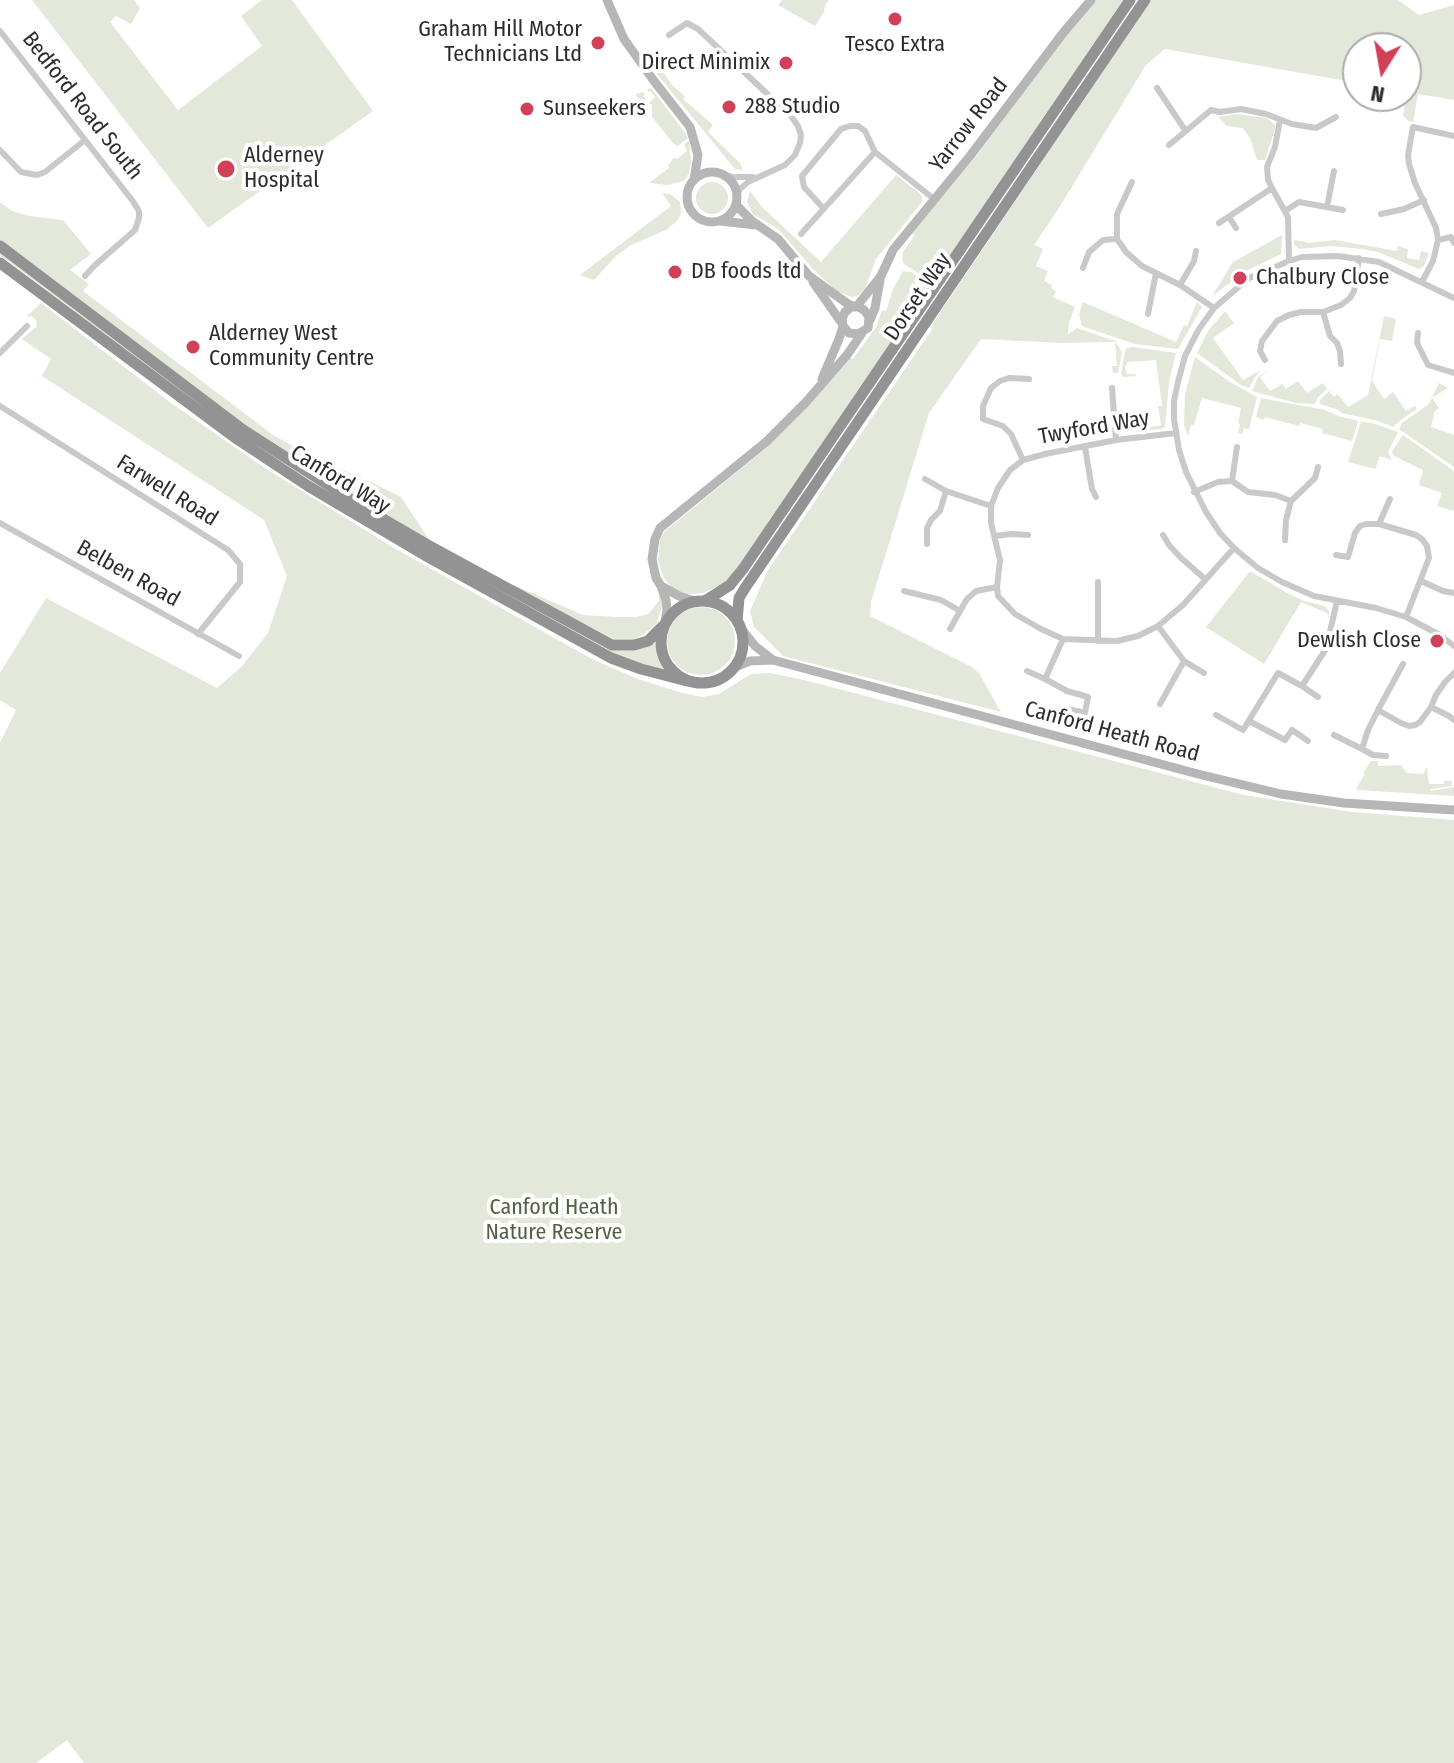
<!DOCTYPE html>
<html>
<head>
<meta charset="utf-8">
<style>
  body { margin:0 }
  #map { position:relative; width:1454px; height:1763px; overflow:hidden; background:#fff; font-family:"Fira Sans Condensed",sans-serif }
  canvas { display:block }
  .north { position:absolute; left:1342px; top:32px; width:80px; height:80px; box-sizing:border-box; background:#fff; border:2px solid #ababab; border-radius:50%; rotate:191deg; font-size:22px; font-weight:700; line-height:32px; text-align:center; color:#2c2c2c }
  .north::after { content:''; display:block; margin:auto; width:28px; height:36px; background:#d04158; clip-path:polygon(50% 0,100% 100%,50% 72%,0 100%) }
</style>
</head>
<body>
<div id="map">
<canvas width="1454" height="1763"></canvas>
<div class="north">N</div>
</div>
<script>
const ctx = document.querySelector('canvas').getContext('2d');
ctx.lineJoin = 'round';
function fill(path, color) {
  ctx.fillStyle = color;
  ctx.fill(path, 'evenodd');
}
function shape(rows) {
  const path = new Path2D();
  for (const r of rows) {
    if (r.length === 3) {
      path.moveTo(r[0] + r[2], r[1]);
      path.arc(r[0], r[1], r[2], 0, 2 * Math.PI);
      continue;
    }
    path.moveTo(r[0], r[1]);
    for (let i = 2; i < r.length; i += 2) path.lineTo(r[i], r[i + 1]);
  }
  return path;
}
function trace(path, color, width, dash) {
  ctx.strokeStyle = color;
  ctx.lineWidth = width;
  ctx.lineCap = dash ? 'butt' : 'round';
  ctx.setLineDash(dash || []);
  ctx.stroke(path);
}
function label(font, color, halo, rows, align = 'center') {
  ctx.font = font + ' "Fira Sans Condensed",sans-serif';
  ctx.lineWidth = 8;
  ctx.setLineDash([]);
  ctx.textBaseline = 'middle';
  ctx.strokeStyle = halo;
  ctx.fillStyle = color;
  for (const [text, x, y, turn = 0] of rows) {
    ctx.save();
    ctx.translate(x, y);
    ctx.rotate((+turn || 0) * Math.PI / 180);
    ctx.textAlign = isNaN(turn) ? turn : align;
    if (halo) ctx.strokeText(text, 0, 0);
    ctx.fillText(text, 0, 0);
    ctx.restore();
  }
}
fill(shape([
  [32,0,134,0,140,8,131,24,116,16,110,22,178,110,262,46,241,16,262,0,292,0,373,111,208,228],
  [782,0,829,0,825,5,824,12,815,26,778,5],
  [1095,0,1123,0,932,282,904,264,902,259,903,252,914,236,912,233,978,154,1073,25],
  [1151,0,1398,0,1419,15,1454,5,1454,100,1418,94,1413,122,1408,121,1403,115,1407,93,1406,48,1358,48,1358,83,1165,49,1146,65,1059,208,1034,245,1043,249,1036,266,1048,271,1044,281,1052,285,1051,288,1056,291,1053,297,1075,307,1069,322,1068,334,1077,328,1115,341,1122,352,1118,373,1113,373,1112,366,1117,366,1115,342,1061,343,981,339,929,413,871,602,870,616,972,667,979,673,1001,712,783,656,754,627,750,611,768,570,931,331,933,323],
  [643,50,647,54,649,53,673,86,685,96,683,99,713,125,708,132,740,163,743,170,735,169,657,74,642,53],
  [651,88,686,134,688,138,680,144,678,146,673,143,652,117,652,105,637,97,636,94,643,92,645,94,643,96,649,103,655,97,650,91,648,92,647,90],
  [1235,114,1267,118,1275,125,1275,129,1265,160,1257,160,1250,138,1243,128,1227,126,1218,117],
  [689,141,691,161,689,173,684,181,667,185,651,183,650,182,669,168,668,165,674,158,677,159,687,151,684,144],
  [896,175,919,193,922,196,922,202,876,259,865,289,859,295,852,297,837,291,814,270,778,229,753,214,747,202,750,191,762,207,821,262],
  [712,198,16],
  [662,193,670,194,680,202,681,213,677,221,666,230,631,245,616,256,594,280,580,275,671,206],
  [0,202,12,211,29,216,63,220,91,254,70,270,89,284,83,291,273,435,314,458,373,483,401,497,430,541,375,511,237,421,0,241],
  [1282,235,1281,254,1246,271,1212,296,1233,262],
  [1294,240,1306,242,1307,243,1335,240,1397,251,1398,246,1408,249,1407,258,1419,260,1421,251,1429,253,1424,266,1419,269,1378,252,1362,249,1331,246,1299,249,1294,244],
  [0,251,242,432,610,648,622,651,633,650,655,643,659,657,667,669,664,671,618,656,429,553,311,482,191,400,0,255],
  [903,271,911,272,930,285,735,574,721,585,703,593,692,594,680,593,671,587,664,578,658,561,660,540,664,532,765,449,798,416,850,358,853,359,876,327,882,310,886,311,893,289],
  [1083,302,1176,342,1184,325,1187,326,1197,302,1202,307,1178,349,1135,344,1082,326,1079,314],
  [41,303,171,403,265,468,394,548,592,659,638,679,679,692,702,697,719,694,751,674,770,673,804,680,1244,795,1352,812,1454,820,1454,1763,84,1763,67,1740,36,1763,0,1763,0,743,16,710,0,700,0,673,46,598,217,688,242,666,268,633,287,576,264,520,42,376,51,359,22,339,37,326,36,320,31,316,26,317],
  [1225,311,1234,323,1213,338,1243,380,1261,370,1256,376,1249,388,1241,385,1197,353,1208,331],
  [1384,316,1396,319,1392,341,1380,339,1372,381,1384,399,1393,392,1406,411,1415,406,1417,409,1401,420,1393,427,1378,421,1342,413,1336,409,1320,404,1320,400,1329,391,1334,397,1337,394,1340,397,1348,407,1368,395],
  [1133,347,1176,353,1169,382,1165,427,1161,429,1150,430,1150,427,1161,425,1158,406,1162,406,1156,360,1127,362,1127,365,1125,366,1127,374,1135,374,1136,376,1123,377,1121,374,1125,351,1127,348],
  [1195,357,1230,382,1257,397,1249,429,1244,428,1242,434,1238,433,1240,424,1238,423,1241,408,1202,398,1194,425,1191,425,1188,436,1184,425,1185,394],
  [1271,368,1260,377,1270,391,1281,385,1281,383,1286,389,1298,381,1307,393,1323,383,1327,389,1318,397,1315,404,1296,403,1252,391,1258,377],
  [1439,383,1448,388,1432,398,1439,408,1435,411,1431,427,1454,435,1454,467,1399,429,1402,423,1429,404],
  [1261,398,1325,410,1341,417,1356,420,1358,422,1352,441,1322,433,1323,429,1300,423,1299,426,1265,417,1264,420,1256,417],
  [1361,422,1372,423,1398,432,1388,452,1392,460,1380,456,1375,469,1348,462],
  [1403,435,1454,471,1454,511,1437,506,1442,493,1419,485,1423,470,1394,456,1392,453,1393,450],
  [1250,571,1289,594,1304,601,1325,606,1329,611,1329,618,1327,613,1301,602,1264,664,1206,627],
  [495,577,583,615,616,617,637,617,648,614,659,601,659,592,663,600,662,607,656,624,644,634,634,639,614,639],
  [701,641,34],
  [1371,761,1378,761,1378,766,1401,765,1407,773,1423,774,1427,767,1429,784,1444,784,1444,781,1452,781,1452,786,1431,789,1430,791,1454,787,1454,796,1357,790,1357,787,1365,774,1363,773]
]), '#e3e8db');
trace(shape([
  [0,31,132,200,139,211,139,218,135,230,94,266,85,276],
  [669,35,687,23,698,29,791,116,798,126,801,135,800,143,795,155,785,165,748,182,740,189,737,196],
  [1157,88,1185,130],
  [1280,120,1275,147,1267,167,1268,180,1272,188,1288,217,1289,261],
  [1169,145,1211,110,1220,112,1241,109,1266,114,1292,124,1316,128,1336,117],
  [0,150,21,172,37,175,45,172,85,140],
  [720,174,733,177,753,177],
  [1132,182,1117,214,1117,239,1126,252,1142,266,1180,285,1214,308],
  [1327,207,1334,171],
  [823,208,804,187,802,176,841,129,850,126,858,126,865,131,875,152],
  [1285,211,1299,202,1343,210],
  [1381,214,1404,209,1424,200],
  [1229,217,1236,228],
  [1219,223,1272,188],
  [801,234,875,152,934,199],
  [1438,240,1451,237,1454,243],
  [1083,268,1089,252,1103,240,1117,239],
  [1422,282,1433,261,1438,240,1436,228,1415,183,1409,164,1408,155,1413,127,1454,136],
  [1180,285,1194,261,1196,251],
  [1454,298,1379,262,1338,256,1302,257,1289,261,1249,278,1214,308,1199,329,1185,356,1178,382,1174,401,1174,419,1179,450,1186,472,1206,512,1220,533,1234,548,1258,568,1282,582,1314,596,1376,608,1406,617,1440,635,1454,646],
  [1323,312,1330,336,1337,343,1340,351,1341,364],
  [1148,314,1156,273],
  [1418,333,1417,343,1428,365,1454,373],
  [0,353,27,326],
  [1265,360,1260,351,1262,341,1277,321,1289,315,1301,312,1323,312,1341,305,1350,298,1354,291,1359,258],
  [1112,388,1116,440],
  [0,406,228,550,240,564,240,582,198,634],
  [1176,433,1116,440,1045,454,1023,460,1010,470,998,488,991,506,991,523,1000,560,997,587,998,596,1015,614,1041,629,1063,639,1117,641,1138,636,1158,626,1183,605,1234,548],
  [1085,447,1092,489,1096,497],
  [1023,460,1011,434,1003,426,983,419,983,406,991,388,1000,381,1009,378,1029,379],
  [925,479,946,491,991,506],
  [1232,481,1237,447],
  [1194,492,1218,482,1232,481,1248,492,1275,495,1291,501,1315,478,1318,467],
  [0,523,239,656],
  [1379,524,1390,499],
  [1163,535,1169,545,1180,557,1205,579],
  [995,536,1011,534,1028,535],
  [1285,540,1286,520,1291,501],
  [927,544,927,528,931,520,940,511,946,491],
  [1336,555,1348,557,1355,533,1360,526,1366,524,1379,524,1416,535,1422,539,1427,546,1429,558,1406,617],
  [1421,581,1443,591,1454,593],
  [1098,582,1098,641],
  [904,591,941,600,960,611,967,599,976,591,997,587],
  [1158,626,1184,661,1160,704],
  [950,629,960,611],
  [1063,639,1045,679,1067,691,1088,697,1085,713,1068,709],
  [1184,661,1204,673],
  [1027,671,1045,679],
  [1302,686,1318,697],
  [1431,707,1449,716,1454,720],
  [1378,710,1403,664],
  [1216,715,1243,730,1278,673,1302,686,1326,649,1337,601],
  [1249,721,1285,740,1292,730,1308,741],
  [1334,735,1362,749,1368,730,1378,710,1401,723,1409,726,1415,725,1420,722,1431,707,1436,695,1445,682,1454,673],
  [1362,749,1373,755,1386,756]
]), '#c9c9c9', 6);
trace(shape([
  [607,0,624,39,654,81,690,127,698,155,694,180],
  [712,197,25],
  [736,205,752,221,778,239,809,276,848,304,855,307],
  [720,221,756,225],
  [813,282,841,322],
  [857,306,881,276,893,250,906,234,970,156,1063,33,1091,0],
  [870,320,875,308,880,280],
  [822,379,839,339,843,326,842,319,845,312,851,307,857,306,864,310,869,317,868,328,858,334,849,333,843,326],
  [661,586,679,596,695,601],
  [665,622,667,610,666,600,661,586,656,578,652,559,655,539,660,528,766,442,806,402,847,355,862,333],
  [740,627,755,646,773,660],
  [735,667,750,661,773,660,1198,774,1281,794,1344,803,1454,810]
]), '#b6b6b6', 9);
trace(shape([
  [0,246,243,430,366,509,426,544,612,645,634,645,648,641,663,626],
  [0,263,237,439,308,486,428,557,611,658,641,669,687,681],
  [702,642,41],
  [705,601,730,585,743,569,1130,0],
  [737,621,739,598,745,588,1145,0]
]), '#939393', 11);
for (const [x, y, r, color] of [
  [895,19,8,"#d04158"],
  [598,43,8,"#d04158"],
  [786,63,8,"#d04158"],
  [729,107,8,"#d04158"],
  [527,109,8,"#d04158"],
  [226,169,10,"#d04158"],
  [675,272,8,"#d04158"],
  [1240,278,8,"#d04158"],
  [193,347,8,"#d04158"],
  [1437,641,8,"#d04158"]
]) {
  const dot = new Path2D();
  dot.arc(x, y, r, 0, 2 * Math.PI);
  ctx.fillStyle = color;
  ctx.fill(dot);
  trace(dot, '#fff', 3);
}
label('22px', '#2c2c2c', '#fff', [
  ["Graham Hill Motor",582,30,"right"],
  ["Technicians Ltd",582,55,"right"],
  ["Tesco Extra",895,45,"center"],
  ["Direct Minimix",770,63,"right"],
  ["288 Studio",745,107],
  ["Sunseekers",543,109],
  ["Alderney",244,156],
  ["Hospital",244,181],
  ["DB foods ltd",691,272],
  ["Chalbury Close",1256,278],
  ["Alderney West",209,334],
  ["Community Centre",209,359],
  ["Dewlish Close",1421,641,"right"]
], 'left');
label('22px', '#2c2c2c', '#fff', [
  ["Bedford Road South",82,106,52],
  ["Yarrow Road",969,125,-52],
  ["Dorset Way",918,297,-56],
  ["Twyford Way",1094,428,-10],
  ["Canford Way",340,480,31],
  ["Farwell Road",167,491,32],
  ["Belben Road",128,574,29],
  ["Canford Heath Road",1112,732,15]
]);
label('22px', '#52623f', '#fff', [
  ["Canford Heath",554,1208],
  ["Nature Reserve",554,1233]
]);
</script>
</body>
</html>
